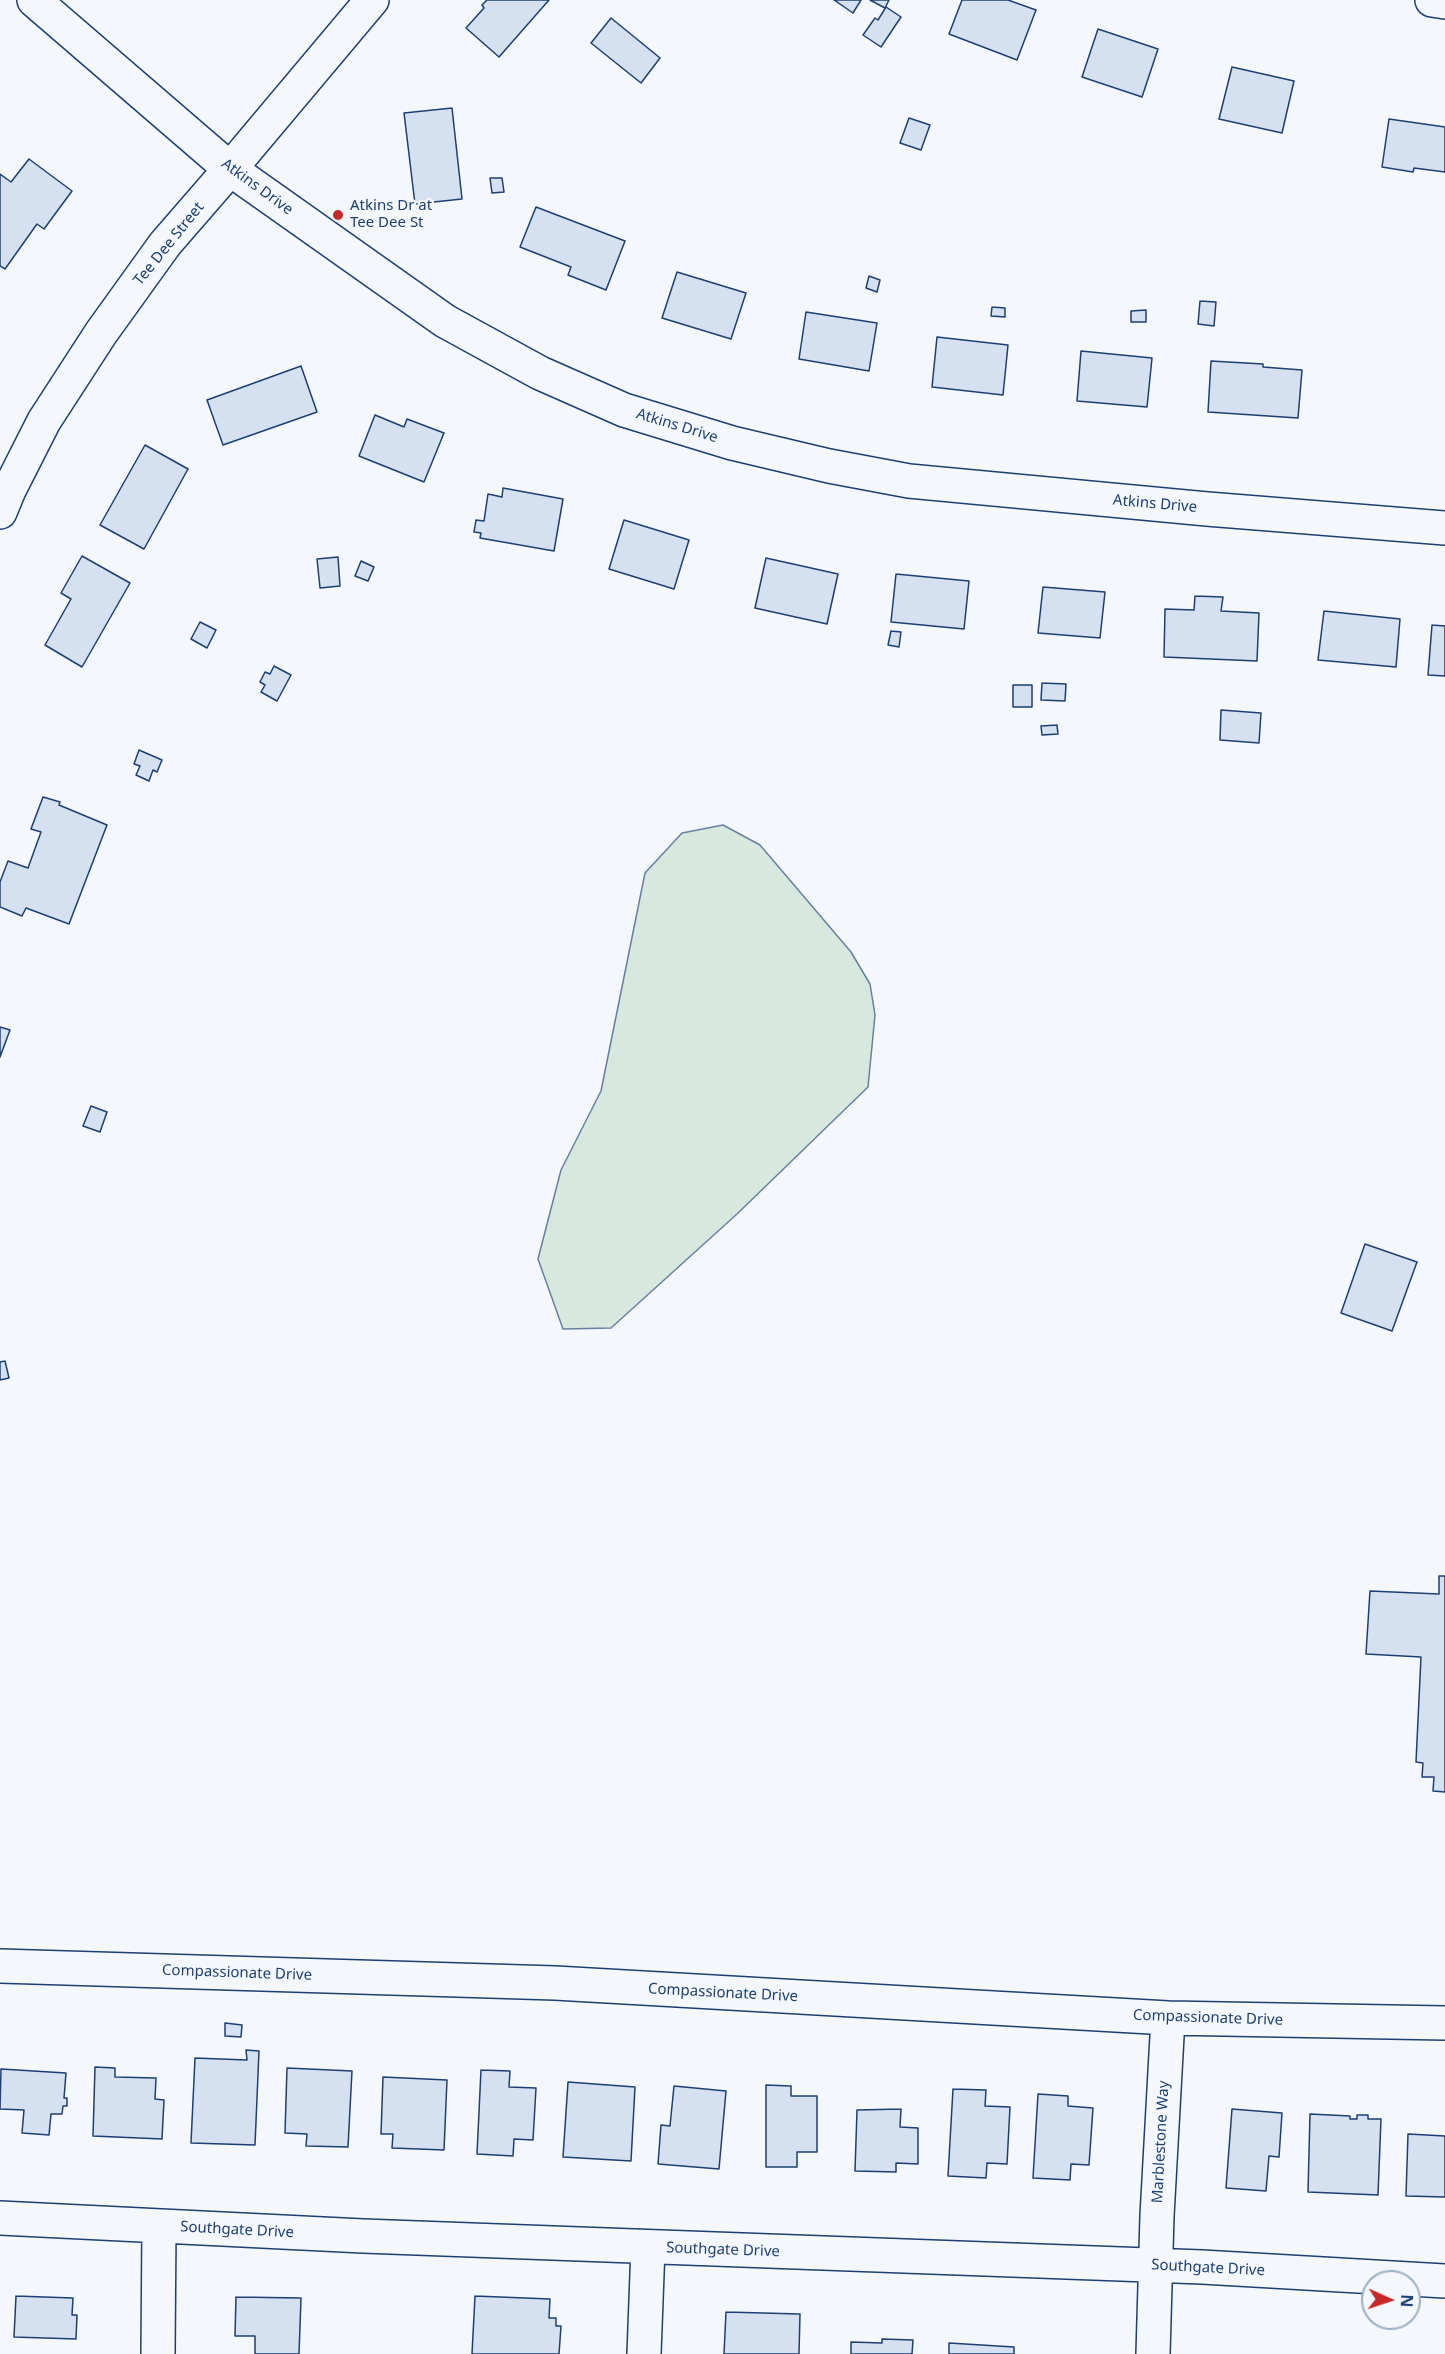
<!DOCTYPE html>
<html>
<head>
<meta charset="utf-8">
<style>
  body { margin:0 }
  #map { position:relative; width:1445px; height:2354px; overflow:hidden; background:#f4f7fb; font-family:"Noto Sans",sans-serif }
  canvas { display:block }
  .north { position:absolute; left:1361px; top:2270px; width:60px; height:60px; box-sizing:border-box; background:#f4f7fb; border:2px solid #9eadc5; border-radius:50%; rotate:93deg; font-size:16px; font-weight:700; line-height:24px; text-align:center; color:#1d3f73 }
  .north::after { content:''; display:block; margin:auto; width:21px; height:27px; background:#c62828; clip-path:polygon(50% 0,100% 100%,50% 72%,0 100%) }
</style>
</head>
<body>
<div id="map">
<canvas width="1445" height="2354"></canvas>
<div class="north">N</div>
</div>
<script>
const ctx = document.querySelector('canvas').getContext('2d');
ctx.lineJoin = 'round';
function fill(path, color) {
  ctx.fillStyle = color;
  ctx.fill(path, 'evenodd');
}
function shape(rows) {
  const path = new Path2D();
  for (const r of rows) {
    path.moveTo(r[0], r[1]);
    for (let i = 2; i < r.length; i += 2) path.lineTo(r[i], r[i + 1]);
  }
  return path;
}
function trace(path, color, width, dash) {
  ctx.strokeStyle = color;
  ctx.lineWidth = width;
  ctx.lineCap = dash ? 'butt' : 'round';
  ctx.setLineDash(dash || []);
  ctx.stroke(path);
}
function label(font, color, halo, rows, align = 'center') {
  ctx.font = font + ' "Noto Sans",sans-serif';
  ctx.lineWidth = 4.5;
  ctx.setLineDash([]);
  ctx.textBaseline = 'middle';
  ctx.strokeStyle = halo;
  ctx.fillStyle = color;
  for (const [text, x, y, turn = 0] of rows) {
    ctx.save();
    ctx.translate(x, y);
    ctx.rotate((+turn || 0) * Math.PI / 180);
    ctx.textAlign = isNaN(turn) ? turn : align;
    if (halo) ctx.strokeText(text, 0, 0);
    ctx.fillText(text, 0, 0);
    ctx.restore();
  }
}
const green = shape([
  [723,825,760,845,851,952,870,984,875,1015,868,1087,737,1214,611,1328,563,1329,538,1259,561,1170,601,1091,645,873,682,833,723,825]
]);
fill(green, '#d7e8df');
trace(green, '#687fa3', 1.5);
const building = shape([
  [487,0,549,0,499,57,466,28,484,8,482,5,487,0],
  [834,0,861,0,853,13,834,0],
  [870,0,889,0,885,8,870,0],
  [962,0,1008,0,1036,10,1017,60,949,34,962,0],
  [886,7,901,17,881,47,863,35,875,18,878,20,886,7],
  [611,18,660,58,641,83,591,43,611,18],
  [1098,29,1158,49,1142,97,1082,77,1098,29],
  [1232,67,1294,81,1282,133,1219,119,1232,67],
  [452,108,462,199,415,204,404,113,452,108],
  [909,118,930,125,921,150,900,143,909,118],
  [1389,119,1445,127,1445,172,1414,168,1413,172,1382,167,1389,119],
  [29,159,72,191,44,229,37,224,5,269,0,266,0,174,11,182,29,159],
  [490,178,502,178,504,192,492,193,490,178],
  [536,207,625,241,606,290,568,275,571,267,520,247,536,207],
  [677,272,746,293,731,339,662,318,677,272],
  [869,276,880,280,877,292,866,288,869,276],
  [1200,301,1216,302,1214,326,1198,324,1200,301],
  [992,307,1005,308,1005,317,991,316,992,307],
  [1146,310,1146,322,1131,322,1131,311,1146,310],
  [806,312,877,323,869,371,799,359,806,312],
  [937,337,1008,345,1003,395,932,387,937,337],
  [1081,351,1152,358,1147,407,1077,401,1081,351],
  [1211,361,1263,364,1263,367,1302,370,1298,418,1208,412,1211,361],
  [301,366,317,412,223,445,207,400,301,366],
  [375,415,404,427,407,419,444,433,424,482,359,456,375,415],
  [145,445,188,469,144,549,100,525,145,445],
  [503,488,563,499,554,551,480,538,481,533,474,532,476,520,484,521,488,494,502,497,503,488],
  [624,520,689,540,674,589,609,569,624,520],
  [82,556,130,583,82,667,45,645,71,599,61,593,82,556],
  [338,557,340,586,320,588,317,559,338,557],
  [766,558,838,574,827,624,755,608,766,558],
  [361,561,374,567,368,581,355,576,361,561],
  [896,574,969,581,964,629,891,622,896,574],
  [1043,587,1105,592,1100,638,1038,633,1043,587],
  [1195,596,1223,597,1221,611,1259,613,1257,661,1164,657,1165,609,1194,610,1195,596],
  [1324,611,1400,619,1396,667,1318,660,1324,611],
  [200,622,216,630,207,648,191,639,200,622],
  [1432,625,1445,626,1445,676,1428,675,1432,625],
  [891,631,901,632,899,647,888,645,891,631],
  [274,666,291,675,277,701,261,692,265,685,260,682,265,672,270,674,274,666],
  [1042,683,1066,684,1065,701,1041,700,1042,683],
  [1013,685,1032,685,1032,707,1013,707,1013,685],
  [1221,710,1261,713,1259,743,1220,740,1221,710],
  [1057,725,1058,734,1042,735,1041,726,1057,725],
  [139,750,162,760,157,772,153,770,149,781,136,775,140,766,134,764,139,750],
  [43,797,60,802,59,805,107,825,69,924,26,908,22,916,0,907,0,882,8,861,28,868,41,832,31,829,43,797],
  [0,1027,10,1030,0,1057,0,1027],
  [91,1106,107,1112,100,1132,83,1126,91,1106],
  [1365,1244,1417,1262,1392,1331,1341,1313,1365,1244],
  [5,1361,9,1378,0,1380,0,1362,5,1361],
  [1439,1576,1445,1576,1445,1792,1433,1791,1434,1777,1422,1777,1423,1763,1416,1762,1421,1657,1366,1654,1370,1591,1439,1594,1439,1576],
  [225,2023,242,2025,241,2037,225,2036,225,2023],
  [246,2050,259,2051,255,2145,191,2143,195,2058,247,2060,246,2050],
  [95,2067,115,2068,115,2077,156,2078,155,2099,164,2100,162,2139,93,2136,95,2067],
  [287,2068,352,2071,348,2147,306,2146,307,2134,285,2133,287,2068],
  [1,2069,66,2073,64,2098,67,2098,67,2106,63,2106,62,2114,51,2114,49,2135,22,2133,24,2110,0,2109,1,2069],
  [481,2070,510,2071,509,2087,536,2088,533,2140,514,2139,513,2156,477,2154,481,2070],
  [383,2077,447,2080,444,2150,392,2148,393,2134,381,2134,383,2077],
  [568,2082,635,2087,631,2161,563,2157,568,2082],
  [766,2085,791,2086,791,2096,817,2096,817,2152,797,2152,797,2167,766,2167,766,2085],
  [674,2086,726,2091,719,2169,658,2164,661,2125,670,2126,674,2086],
  [953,2089,986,2090,985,2106,1010,2107,1007,2164,987,2163,986,2178,948,2176,953,2089],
  [1038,2094,1068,2096,1068,2106,1093,2108,1089,2165,1071,2164,1070,2180,1033,2178,1038,2094],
  [901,2109,900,2127,918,2128,918,2164,896,2163,896,2172,855,2171,857,2110,901,2109],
  [1232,2109,1282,2113,1279,2157,1269,2156,1266,2191,1226,2188,1232,2109],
  [1310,2114,1350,2116,1350,2119,1357,2119,1357,2115,1368,2115,1368,2119,1381,2119,1378,2195,1308,2192,1310,2114],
  [1408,2134,1445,2136,1445,2197,1406,2196,1408,2134],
  [16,2296,73,2298,72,2315,77,2315,76,2339,14,2337,16,2296],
  [475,2296,550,2299,549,2318,556,2318,556,2326,561,2326,559,2354,472,2354,475,2296],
  [236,2297,301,2298,299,2354,255,2354,255,2336,235,2336,236,2297],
  [726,2312,800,2314,799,2354,724,2354,726,2312],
  [882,2339,913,2340,912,2354,851,2354,851,2342,882,2343,882,2339],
  [949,2343,1014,2347,1014,2354,949,2354,949,2343]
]);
fill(building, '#d5e0f0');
trace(building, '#1d3f73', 1.5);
const minor = shape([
  [34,0,230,169,445,321,540,373,624,410,732,443,829,466,909,481,1207,509,1445,528],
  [1432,0,1445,2],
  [0,512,9,490,44,421,101,333,165,244,230,169,372,0],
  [0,1966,555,1983,1168,2018,1445,2023],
  [0,2218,363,2236,1202,2267,1445,2281],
  [158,2354,159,2226],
  [644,2354,648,2247],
  [1153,2354,1157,2216,1168,2018]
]);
trace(minor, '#1d3f73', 36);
trace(minor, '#f4f7fb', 33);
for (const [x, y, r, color] of [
  [338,215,6,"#c62828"]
]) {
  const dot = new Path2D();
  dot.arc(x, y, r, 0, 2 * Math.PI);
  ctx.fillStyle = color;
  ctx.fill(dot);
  trace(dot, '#f4f7fb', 2);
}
label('15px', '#1d3f73', '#f4f7fb', [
  ["Atkins Drive",257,187,36],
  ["Tee Dee Street",169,244,-51],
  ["Atkins Drive",677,426,17],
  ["Atkins Drive",1155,504,5],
  ["Compassionate Drive",237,1973,2],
  ["Compassionate Drive",723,1993,3],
  ["Compassionate Drive",1208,2018,2],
  ["Marblestone Way",1161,2142,-87],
  ["Southgate Drive",237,2230,3],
  ["Southgate Drive",723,2250,2],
  ["Southgate Drive",1208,2268,3]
]);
label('15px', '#1d3f73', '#f4f7fb', [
  ["Atkins Dr at",350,206],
  ["Tee Dee St",350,223]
], 'left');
</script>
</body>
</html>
